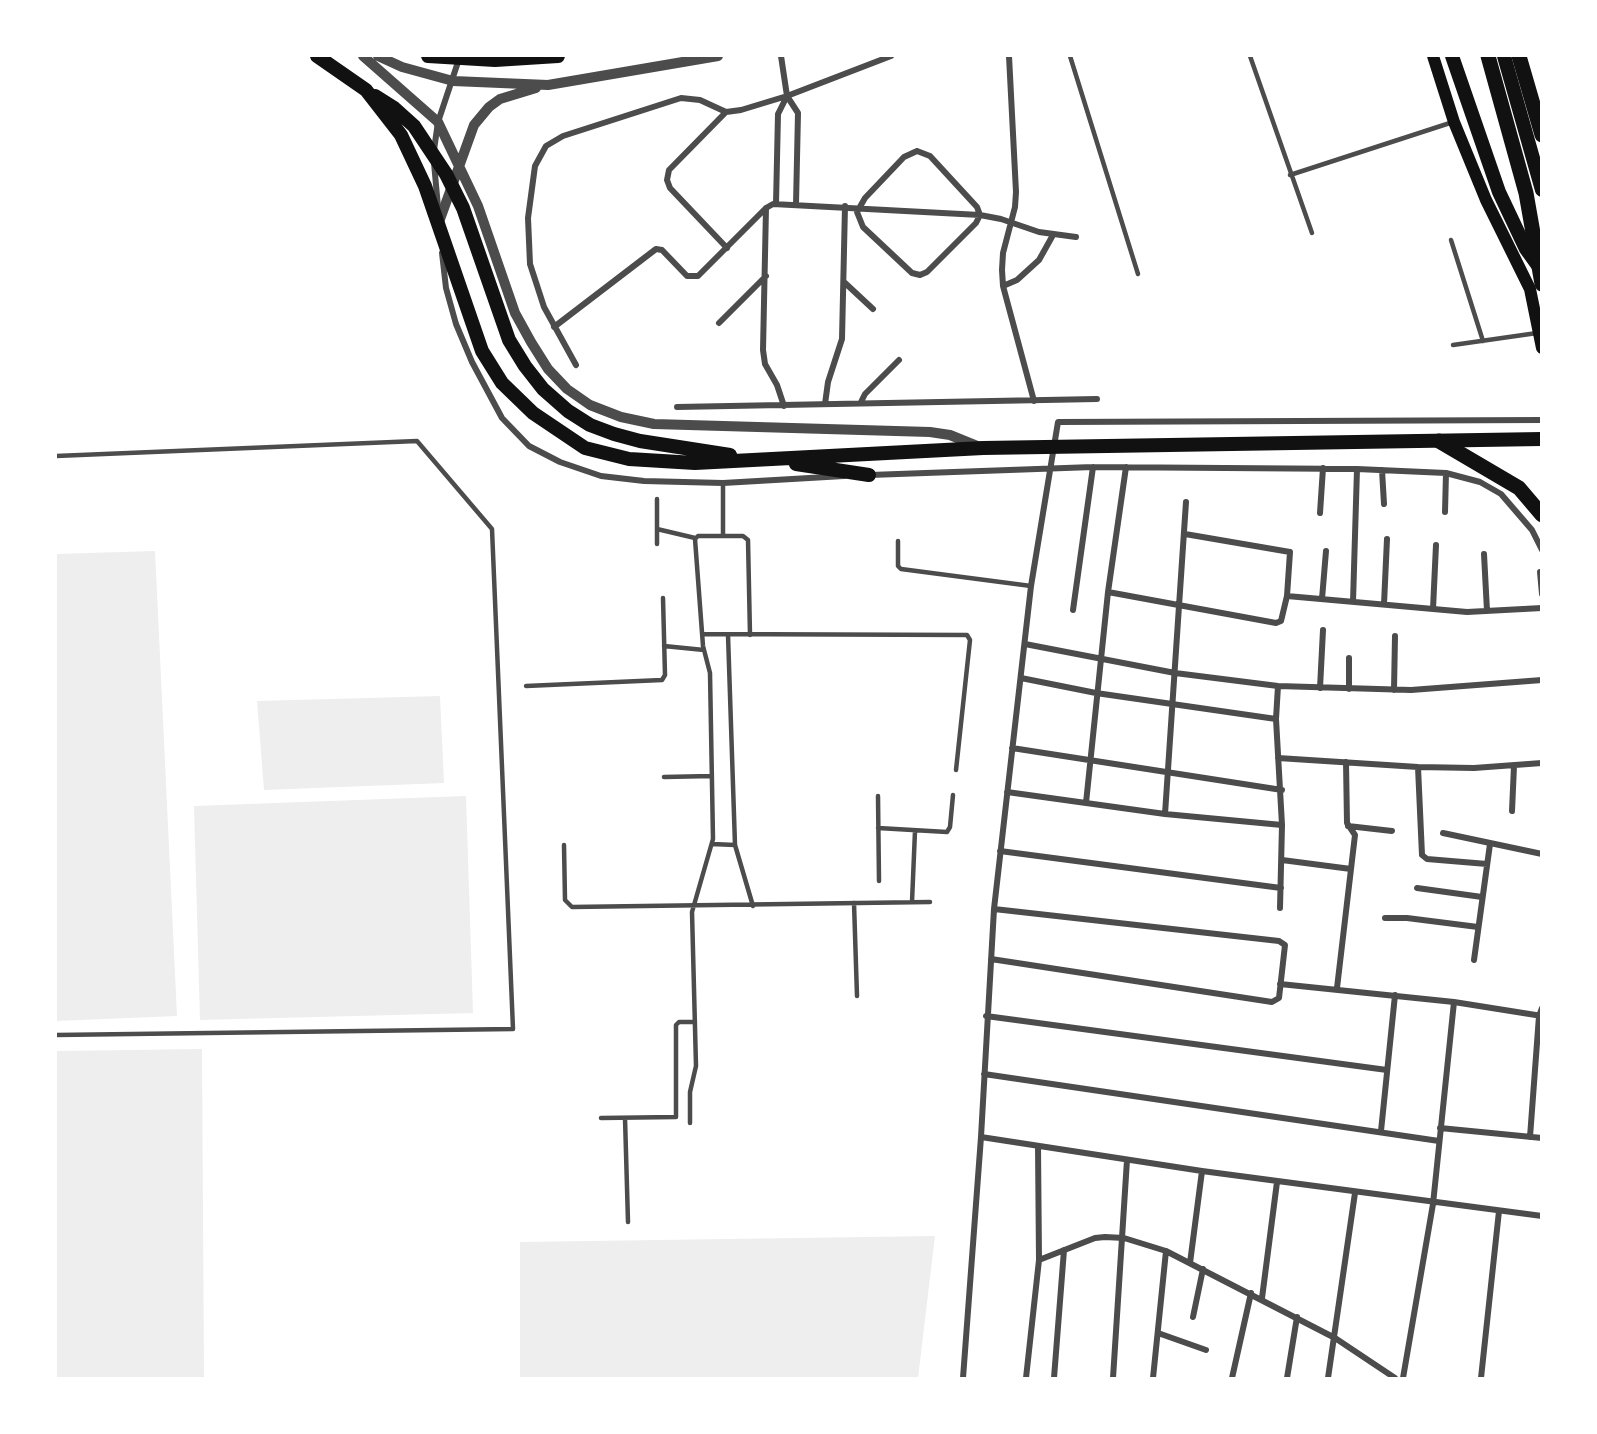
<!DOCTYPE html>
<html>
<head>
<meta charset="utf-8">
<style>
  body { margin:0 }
  #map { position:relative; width:1597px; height:1434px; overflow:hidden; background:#fff; font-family:Karla,sans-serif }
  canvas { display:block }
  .frame { position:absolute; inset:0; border:57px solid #fff; pointer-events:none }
</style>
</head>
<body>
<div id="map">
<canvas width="1597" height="1434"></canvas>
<div class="frame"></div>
</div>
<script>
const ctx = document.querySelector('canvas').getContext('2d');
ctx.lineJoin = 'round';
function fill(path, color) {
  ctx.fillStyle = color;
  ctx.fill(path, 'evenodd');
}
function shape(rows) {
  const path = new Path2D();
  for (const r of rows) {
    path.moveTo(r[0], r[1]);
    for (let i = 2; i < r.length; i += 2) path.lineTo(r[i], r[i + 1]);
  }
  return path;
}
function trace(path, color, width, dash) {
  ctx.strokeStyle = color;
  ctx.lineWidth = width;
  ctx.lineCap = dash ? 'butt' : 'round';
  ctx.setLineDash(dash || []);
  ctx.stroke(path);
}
fill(shape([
  [155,551,177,1016,56,1021,56,554],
  [440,696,444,783,264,790,257,701],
  [466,796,473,1013,200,1020,194,806],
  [202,1049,204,1378,56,1378,56,1051],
  [935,1236,918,1378,520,1378,520,1242]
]), '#eee');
trace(shape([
  [1070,56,1138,274],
  [1250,56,1312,233],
  [1290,175,1453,122],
  [1451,240,1483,341],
  [1453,345,1537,333],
  [56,456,417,441,492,529,513,1029,56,1035],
  [657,529,695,538],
  [723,536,723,483],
  [898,541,898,566,901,569,1031,586],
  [657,544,657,499],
  [702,634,967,635,970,640,956,770],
  [728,635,735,845,753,906],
  [664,646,704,650],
  [526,686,662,680,665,675,663,598],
  [664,777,712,776],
  [878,796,879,881],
  [878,828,947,832,950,827,953,795],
  [712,844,735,845],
  [564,845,565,900,572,907,930,902],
  [912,902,915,831],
  [854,903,857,996],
  [601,1118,676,1117,676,1025,679,1022,695,1022],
  [625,1118,628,1222],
  [690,1123,690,1092,696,1066,692,912,713,839,710,673,703,646,695,539,698,536,743,536,748,540,750,635]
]), '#4c4c4c', 4.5);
trace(shape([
  [781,56,787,96,798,113,796,204],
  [1009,56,1016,192,1015,207,1003,253,1002,270,1003,286,1034,401],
  [726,112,669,170,667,180,670,188,727,248],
  [434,150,438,122,459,59],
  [917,151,930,156,977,207,980,215,976,223,927,272,920,275,912,273,863,227,857,212,865,198,904,157,917,151],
  [434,163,438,207],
  [776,204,778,114,787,96],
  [766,208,763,350,765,364,777,385,784,406],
  [442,253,446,288,456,324,472,362,502,418,529,446,560,462,601,476,644,481,723,483,844,476],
  [844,282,873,309],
  [1003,286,1017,280,1039,260,1053,235],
  [719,323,766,276],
  [554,327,656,249,662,250,687,276,698,276,766,208,773,204,980,215,1001,219,1039,232,1076,237],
  [576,365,544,307,530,264,528,218,535,166,546,146,563,136,681,98,700,100,726,112,741,110,787,96,891,56],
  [861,402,865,394,899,360],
  [825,404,828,382,842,339,845,206],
  [677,407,1097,399],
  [1382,470,1384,504],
  [870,475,1093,467,1357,469,1446,473,1480,482,1501,494,1532,530,1542,550],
  [1445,512,1446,473],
  [1320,513,1323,468],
  [1484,554,1487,611],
  [1540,572,1542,594],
  [1108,592,1276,623,1281,621,1287,596,1290,552,1185,534],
  [1287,596,1467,612,1542,608],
  [1322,599,1326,551],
  [1353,602,1357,469],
  [1384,604,1387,539],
  [1433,609,1436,545],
  [1073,610,1093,467],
  [1025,644,1175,673,1278,686,1411,690,1542,680],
  [1021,678,1096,693,1276,719],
  [1278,686,1276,719,1282,825,1280,908],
  [1320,688,1323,630],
  [1349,689,1349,658],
  [1394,690,1395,636],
  [1012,748,1282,790],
  [1278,758,1418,767,1474,768,1542,763],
  [1418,767,1422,855,1427,859,1487,864],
  [1007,792,1165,814,1282,825],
  [1086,803,1108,592,1126,467],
  [1512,811,1514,766],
  [1165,814,1186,502],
  [1348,826,1392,831],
  [1443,833,1542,854],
  [1000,851,1281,888],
  [1282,860,1351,869],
  [1417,888,1482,897],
  [1385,918,1407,918,1478,927],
  [991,959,1272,1002,1279,998,1285,945,1279,941,994,909],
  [1474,960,1490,844],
  [1280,984,1454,1002,1542,1016],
  [1337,988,1355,835,1347,823,1346,762],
  [986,1016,1387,1070],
  [984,1074,1439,1141],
  [1440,1128,1542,1138],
  [1381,1131,1395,995],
  [981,1137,1202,1171,1542,1216],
  [1530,1137,1539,1016,1542,1008],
  [1039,1260,1095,1238,1105,1237,1124,1238,1166,1251,1335,1338,1395,1378],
  [1190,1263,1202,1171],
  [1262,1298,1277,1182],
  [1193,1317,1203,1269],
  [1158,1333,1206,1350],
  [963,1378,981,1137,994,909,1031,586,1058,422,1542,420],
  [1026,1378,1039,1260,1038,1146],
  [1054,1378,1064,1250],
  [1113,1378,1127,1160],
  [1153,1378,1166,1251],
  [1232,1378,1251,1293],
  [1287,1378,1297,1317],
  [1328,1378,1355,1193],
  [1403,1378,1433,1204,1454,1002],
  [1481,1378,1499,1211]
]), '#4c4c4c', 6);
trace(shape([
  [363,56,438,122,478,206,515,313,531,342,548,369,567,389,590,405,621,417,654,424,930,432,950,435,982,448],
  [378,56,402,67,453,81,548,85,718,56],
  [439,222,474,125,489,107,500,99,536,88]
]), '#4c4c4c', 10);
trace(shape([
  [1433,56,1454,122,1486,200,1530,289,1542,348]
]), '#111', 12);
trace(shape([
  [317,56,366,90,401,135,425,186,482,351,502,383,533,413,585,448,629,459,695,463,983,448,1542,439],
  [428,56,495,60,558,56],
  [1452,56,1499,192,1526,249,1539,267],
  [1504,56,1542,190],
  [375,96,394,108,414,126,446,174,463,208,509,340,525,366,543,389,568,411,590,425,614,434,640,441,730,455],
  [796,464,869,475]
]), '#111', 14);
trace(shape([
  [1488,56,1526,193,1542,284],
  [1519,56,1542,135],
  [1439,441,1519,488,1542,515]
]), '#111', 15);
</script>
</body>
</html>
